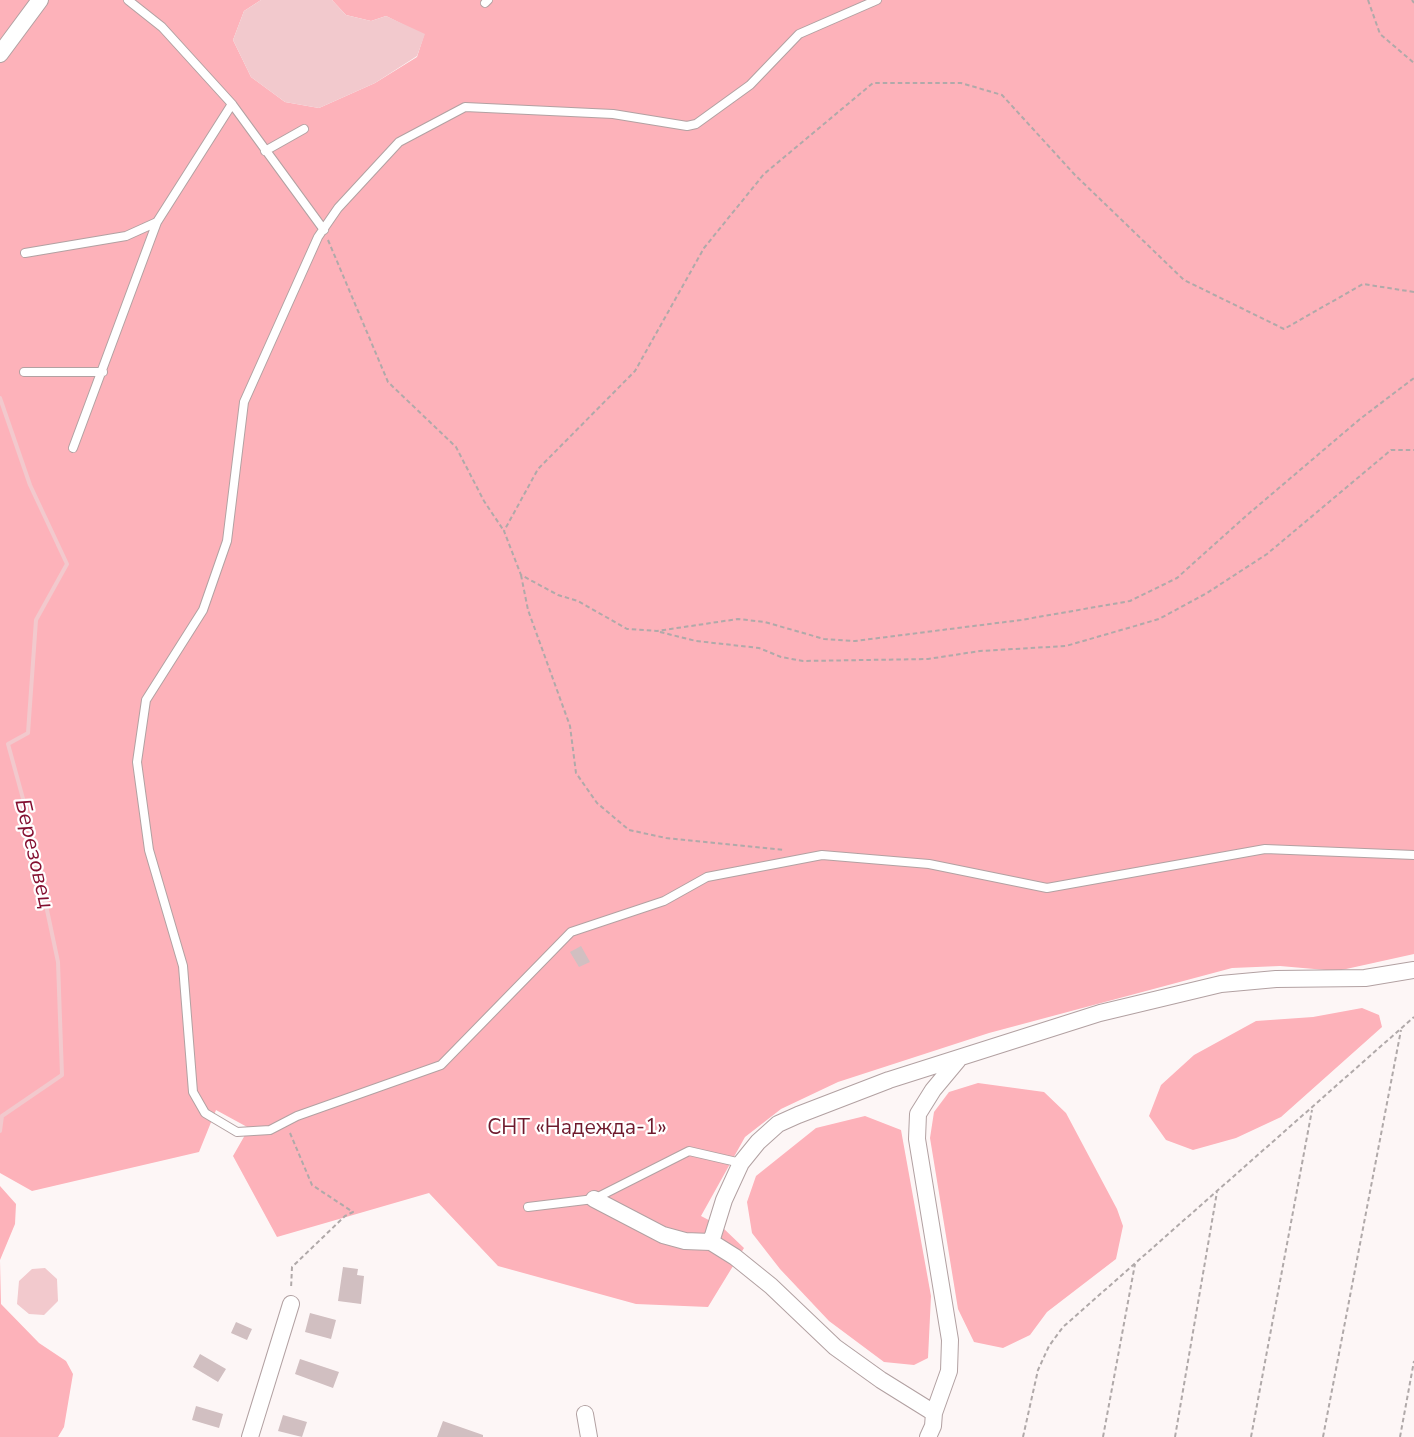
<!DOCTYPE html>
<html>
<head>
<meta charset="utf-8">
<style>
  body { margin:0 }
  canvas { display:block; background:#fdf6f6 }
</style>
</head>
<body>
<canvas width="1414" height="1437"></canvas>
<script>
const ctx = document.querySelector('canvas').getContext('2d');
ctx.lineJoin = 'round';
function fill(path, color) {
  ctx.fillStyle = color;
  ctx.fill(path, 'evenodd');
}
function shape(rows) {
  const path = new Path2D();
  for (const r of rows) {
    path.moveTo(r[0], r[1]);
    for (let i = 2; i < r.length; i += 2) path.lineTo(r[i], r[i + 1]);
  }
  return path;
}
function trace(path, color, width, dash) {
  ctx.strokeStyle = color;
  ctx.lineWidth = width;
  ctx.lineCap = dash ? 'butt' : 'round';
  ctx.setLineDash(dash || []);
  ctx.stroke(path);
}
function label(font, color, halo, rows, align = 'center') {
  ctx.font = font + ' "Nunito Sans",sans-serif';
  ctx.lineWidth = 4.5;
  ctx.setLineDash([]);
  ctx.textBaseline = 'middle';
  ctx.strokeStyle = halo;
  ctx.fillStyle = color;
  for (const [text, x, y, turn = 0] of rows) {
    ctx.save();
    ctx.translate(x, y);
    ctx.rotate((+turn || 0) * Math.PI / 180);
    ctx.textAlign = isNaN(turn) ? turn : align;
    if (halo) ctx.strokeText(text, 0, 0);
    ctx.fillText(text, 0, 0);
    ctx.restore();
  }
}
fill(shape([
  [0,0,261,0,244,11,233,40,251,77,285,102,319,108,375,83,417,57,424,35,386,16,371,21,346,15,332,0,1414,0,1414,954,1337,971,1280,966,1232,968,989,1033,838,1082,781,1109,745,1137,701,1216,722,1227,744,1248,708,1307,636,1304,498,1266,429,1193,277,1237,233,1156,249,1128,216,1110,199,1152,32,1191,0,1173],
  [1362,1008,1379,1015,1382,1027,1281,1117,1236,1138,1193,1150,1166,1140,1149,1116,1161,1085,1194,1055,1256,1021,1313,1017],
  [978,1083,1044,1092,1066,1113,1117,1209,1123,1226,1116,1259,1047,1312,1030,1335,1003,1348,974,1342,958,1309,930,1138,934,1112,949,1092],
  [865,1116,901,1130,931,1296,928,1358,914,1365,884,1362,829,1321,780,1269,752,1233,747,1202,756,1176,816,1128],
  [0,1186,16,1204,15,1224,0,1260],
  [0,1261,1,1304,39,1343,66,1361,73,1374,64,1427,58,1437,0,1437]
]), '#fdb2ba');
fill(shape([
  [261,0,332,0,346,15,371,21,386,16,425,34,417,56,375,83,319,108,285,102,251,77,233,40,244,11],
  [45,1268,57,1279,58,1301,44,1315,29,1314,17,1304,19,1281,32,1269]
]), '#f2c9cd');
trace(shape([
  [0,398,30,485,67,564,36,620,28,733,8,744,25,806,58,962,62,1075,2,1116,0,1131]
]), '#f2c9cd', 4);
fill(shape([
  [581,946,590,962,579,967,570,952],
  [343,1267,358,1269,357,1275,364,1276,361,1304,338,1301],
  [310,1313,336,1320,331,1339,305,1332],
  [236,1322,252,1329,247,1340,231,1333],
  [200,1354,226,1369,218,1382,193,1367],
  [300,1359,339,1372,333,1388,295,1374],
  [196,1406,223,1414,219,1428,192,1420],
  [283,1415,307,1422,302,1437,278,1431],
  [443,1421,483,1435,483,1437,437,1437]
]), '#d1bfc1');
const lane = shape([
  [128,0,162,27,232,104,324,230],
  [877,0,799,34,750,85,696,124,687,126,613,114,465,107,399,142,338,208,318,237,244,402,227,541,203,610,146,700,137,762,149,850,183,966,193,1092,205,1113,237,1132,270,1130,297,1116,441,1065,571,932,664,901,707,877,822,855,929,864,1047,888,1265,849,1414,855],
  [485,3,488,0],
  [265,151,304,129],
  [25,253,126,236,157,222],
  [24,372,103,372],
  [73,448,157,222,232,104],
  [528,1207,594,1199,689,1151,741,1163]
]);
const street = shape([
  [0,54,40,0],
  [594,1199,663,1235,685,1241,711,1242,735,1257,771,1286,835,1347,881,1380,934,1413,933,1426,928,1437],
  [711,1242,724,1200,741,1163,758,1142,778,1124,798,1115,889,1080,1100,1013,1221,984,1276,979,1365,978,1414,970],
  [934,1413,949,1371,950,1340,917,1139,918,1114,933,1090,958,1060],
  [585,1414,589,1437],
  [250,1437,291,1304]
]);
trace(lane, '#b2a1a2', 10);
trace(street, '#b2a1a2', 18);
trace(shape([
  [1368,0,1380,34,1414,63],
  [1412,0,1414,3],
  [328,240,388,382,456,447,484,501,504,531],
  [1414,292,1363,284,1284,329,1184,280,1075,175,1002,95,961,83,873,83,764,174,704,248,635,371,538,469,504,531,521,575,558,595,578,601,627,629,657,631,738,619,765,622,824,639,855,641,1021,620,1130,601,1177,578,1246,516,1360,419,1414,378],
  [521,575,528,610,570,726,576,773,597,803,629,830,666,838,784,850],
  [660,632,696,641,759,648,781,657,803,661,928,659,980,651,1066,646,1159,619,1207,593,1267,554,1391,450,1414,450],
  [290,1133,312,1185,353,1212,345,1216,292,1267,291,1289],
  [1023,1437,1038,1370,1049,1346,1063,1327,1414,1017],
  [1103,1437,1135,1264],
  [1175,1437,1217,1192],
  [1251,1437,1312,1110],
  [1323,1437,1401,1030],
  [1400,1437,1414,1361]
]), '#b0a9a9', 2, [4.5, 3]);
trace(lane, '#fff', 8);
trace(street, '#fff', 16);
label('21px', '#6e192c', '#fff', [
  ["СНТ «Надежда-1»",577,1129]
]);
label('italic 22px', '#841031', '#fff', [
  ["Березовец",33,854,77]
]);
</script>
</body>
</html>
